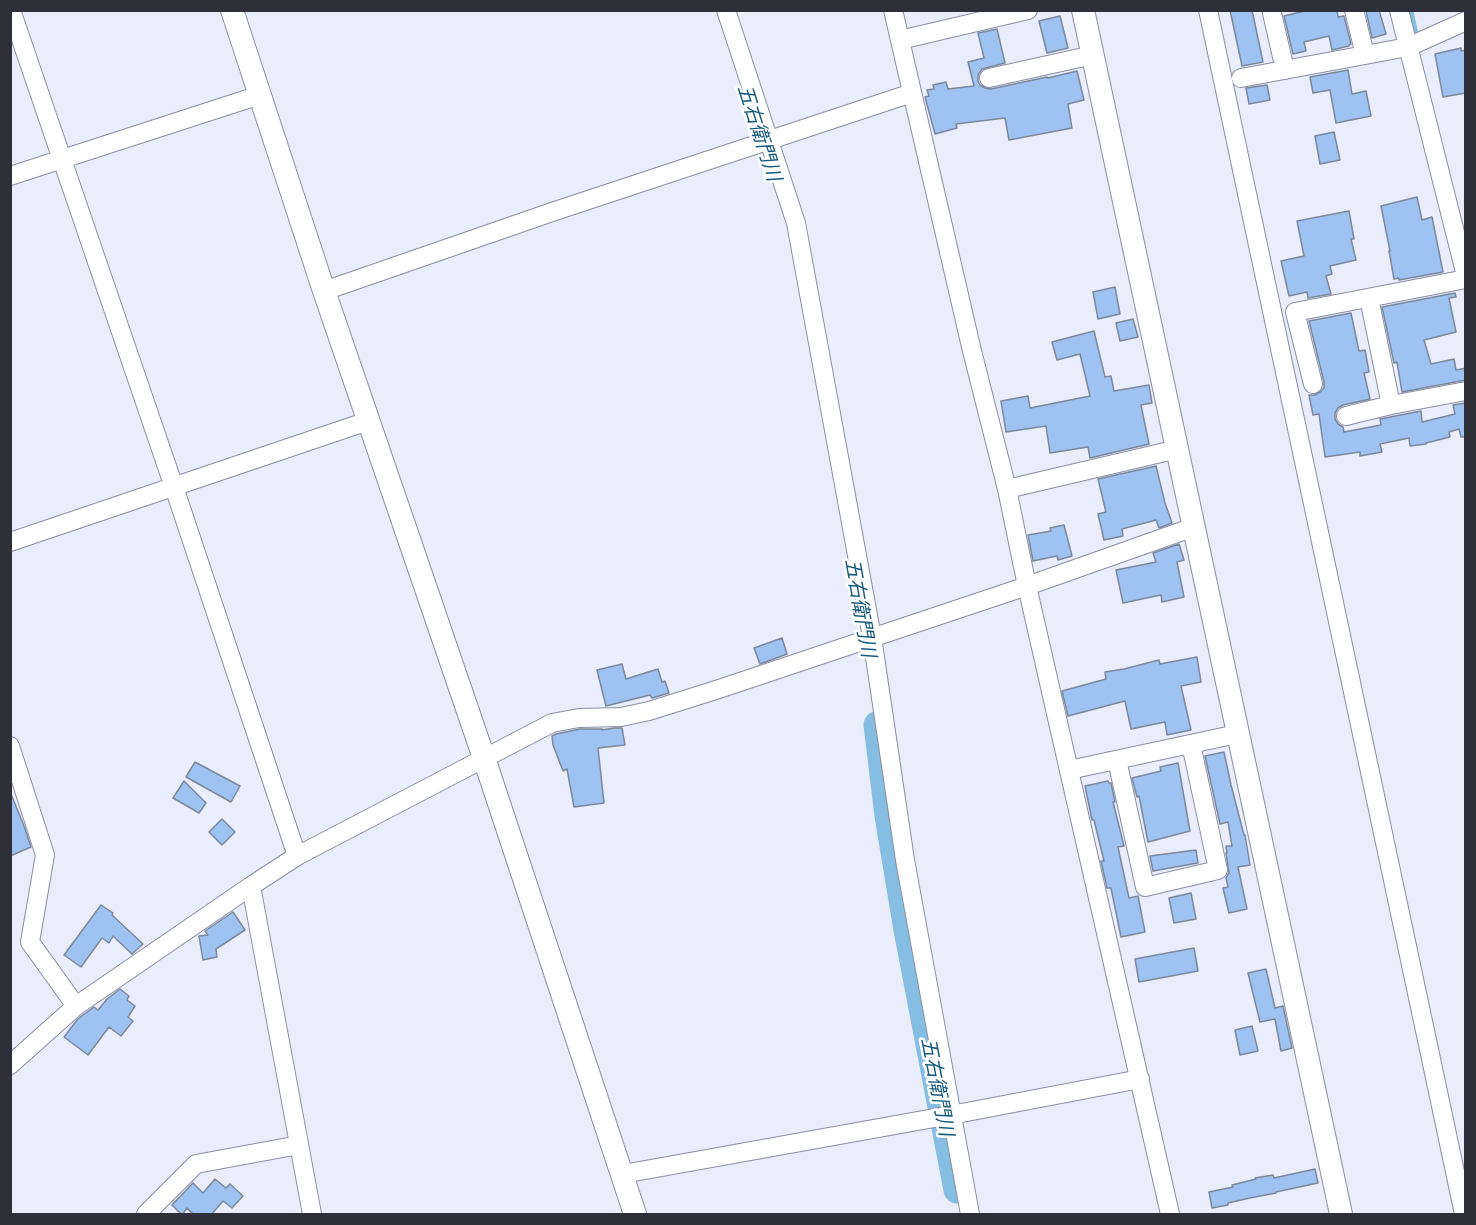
<!DOCTYPE html>
<html>
<head>
<meta charset="utf-8">
<style>
  body { margin:0 }
  #map { position:relative; width:1476px; height:1225px; overflow:hidden; background:#eaedfb; font-family:Quicksand,sans-serif }
  canvas { display:block }
  .frame { position:absolute; inset:0; border:12px solid #2e2f38; pointer-events:none }
</style>
</head>
<body>
<div id="map">
<canvas width="1476" height="1225"></canvas>
<div class="frame"></div>
</div>
<script>
const ctx = document.querySelector('canvas').getContext('2d');
ctx.lineJoin = 'round';
function shape(rows) {
  const path = new Path2D();
  for (const r of rows) {
    path.moveTo(r[0], r[1]);
    for (let i = 2; i < r.length; i += 2) path.lineTo(r[i], r[i + 1]);
  }
  return path;
}
function trace(path, color, width, dash) {
  ctx.strokeStyle = color;
  ctx.lineWidth = width;
  ctx.lineCap = dash ? 'butt' : 'round';
  ctx.setLineDash(dash || []);
  ctx.stroke(path);
}
function fill(path, color) {
  ctx.fillStyle = color;
  ctx.fill(path, 'evenodd');
}
function label(font, color, halo, rows, align = 'center') {
  ctx.font = font + ' Quicksand,"Noto Sans JP",sans-serif';
  ctx.lineWidth = 5;
  ctx.setLineDash([]);
  ctx.textBaseline = 'middle';
  ctx.strokeStyle = halo;
  ctx.fillStyle = color;
  for (const [text, x, y, turn = 0] of rows) {
    ctx.save();
    ctx.translate(x, y);
    ctx.rotate((+turn || 0) * Math.PI / 180);
    ctx.textAlign = isNaN(turn) ? turn : align;
    if (halo) ctx.strokeText(text, 0, 0);
    ctx.fillText(text, 0, 0);
    ctx.restore();
  }
}
trace(shape([
  [1411,10,1417,38]
]), '#85bee2', 4.5);
trace(shape([
  [877,725,888,816,907,930,957,1190]
]), '#85bee2', 27);
const building = shape([
  [1230,10,1252,10,1263,62,1242,66,1230,10],
  [1309,10,1337,10,1338,17,1344,16,1351,44,1349,45,1349,46,1332,50,1329,36,1304,42,1306,51,1293,54,1284,16,1309,10],
  [1379,10,1386,34,1372,38,1366,11,1379,10],
  [1060,16,1068,48,1047,53,1039,21,1060,16],
  [997,29,1005,63,982,69,978,75,978,81,980,85,985,88,991,89,1047,77,1048,78,1077,71,1084,100,1068,104,1072,128,1009,140,1005,118,956,124,957,128,935,134,925,97,929,96,927,90,934,89,933,85,946,82,948,89,974,86,968,62,984,58,978,33,997,29],
  [1461,48,1461,51,1466,50,1466,93,1443,97,1435,54,1461,48],
  [1348,70,1352,94,1366,91,1371,116,1336,123,1330,90,1313,93,1310,77,1348,70],
  [1267,85,1270,100,1249,104,1246,88,1267,85],
  [1334,132,1340,160,1320,164,1315,136,1334,132],
  [1417,197,1422,220,1432,217,1443,272,1399,280,1399,278,1394,279,1389,251,1390,251,1381,206,1417,197],
  [1349,211,1354,239,1351,239,1356,260,1330,266,1332,274,1326,276,1331,294,1308,298,1307,292,1289,296,1281,261,1304,256,1297,221,1349,211],
  [1115,287,1120,314,1098,319,1093,292,1115,287],
  [1455,293,1456,297,1449,298,1456,332,1424,340,1431,364,1454,359,1456,370,1466,368,1466,380,1402,392,1397,362,1394,363,1382,307,1455,293],
  [1351,313,1359,351,1365,350,1369,372,1364,373,1370,399,1343,405,1338,408,1335,413,1335,419,1338,424,1343,427,1344,432,1381,425,1380,419,1421,411,1422,422,1455,414,1453,405,1466,403,1466,437,1461,437,1459,429,1449,432,1450,437,1426,443,1426,444,1410,446,1409,438,1380,444,1382,452,1360,456,1360,452,1325,457,1319,414,1313,415,1309,395,1315,395,1320,392,1324,388,1324,382,1309,321,1351,313],
  [1133,319,1138,337,1120,341,1116,323,1133,319],
  [1094,331,1105,377,1111,376,1114,391,1149,385,1152,403,1141,405,1149,444,1090,458,1088,447,1050,453,1046,426,1006,432,1001,401,1028,396,1030,408,1090,396,1080,354,1057,360,1052,342,1094,331],
  [1156,466,1165,503,1172,523,1159,528,1156,520,1122,529,1123,536,1104,540,1098,514,1106,512,1098,479,1156,466],
  [1064,525,1072,556,1058,560,1057,556,1033,561,1028,535,1051,531,1050,528,1064,525],
  [1179,544,1184,560,1177,562,1184,597,1162,602,1161,595,1123,603,1116,570,1156,562,1153,553,1179,544],
  [782,638,787,654,760,664,754,648,782,638],
  [1197,657,1201,682,1181,686,1191,730,1167,735,1165,722,1131,729,1125,701,1068,716,1062,691,1106,679,1105,672,1124,669,1159,660,1160,664,1197,657],
  [622,664,626,679,658,669,662,682,665,681,669,693,652,698,650,695,606,706,597,670,622,664],
  [614,728,622,728,625,745,598,748,604,803,574,807,567,769,563,771,553,745,552,736,556,734,580,729,602,729,602,730,614,728],
  [1224,752,1231,785,1244,835,1245,835,1250,865,1238,867,1247,909,1229,913,1223,888,1228,887,1226,878,1229,873,1226,853,1227,853,1226,846,1232,846,1228,822,1220,824,1205,756,1224,752],
  [195,762,240,786,231,802,186,777,195,762],
  [1178,763,1190,831,1148,842,1139,796,1137,797,1132,778,1161,771,1160,767,1178,763],
  [184,781,206,803,199,813,173,798,184,781],
  [1108,781,1109,783,1111,783,1115,802,1113,802,1124,846,1118,847,1129,898,1138,896,1145,932,1121,937,1111,888,1107,888,1101,861,1104,861,1094,820,1092,820,1085,786,1108,781],
  [11,794,24,826,31,847,10,856,11,794],
  [222,819,235,832,222,845,209,832,222,819],
  [1196,850,1198,863,1153,871,1150,856,1196,850],
  [1191,893,1196,919,1174,923,1169,898,1191,893],
  [101,905,113,913,112,915,143,944,132,954,113,936,109,943,102,938,81,967,64,955,101,905],
  [233,912,245,930,216,949,217,957,203,960,199,936,208,935,205,931,233,912],
  [1194,948,1198,971,1139,982,1135,959,1194,948],
  [1266,969,1275,1008,1283,1006,1292,1048,1281,1051,1275,1019,1260,1022,1248,973,1266,969],
  [120,989,129,996,127,1000,135,1006,128,1017,133,1021,121,1036,109,1027,88,1055,64,1037,77,1020,83,1015,94,1007,98,1010,107,999,120,989],
  [1252,1026,1258,1051,1240,1055,1235,1030,1252,1026],
  [1315,1169,1318,1183,1276,1192,1276,1193,1250,1198,1228,1203,1228,1205,1212,1208,1209,1192,1233,1187,1232,1185,1256,1179,1255,1178,1273,1175,1274,1178,1315,1169],
  [215,1179,226,1188,230,1184,243,1196,232,1208,223,1201,211,1215,194,1215,187,1208,182,1215,172,1205,193,1183,203,1193,215,1179]
]);
fill(building, '#9ec2f1');
trace(building, '#7b889b', 1.5);
const minor = shape([
  [11,10,174,487,297,856],
  [726,10,796,223,872,637,905,860,970,1214],
  [893,10,972,351,1007,489,1027,586,1170,1214],
  [1208,10,1464,1214],
  [1354,10,1365,55],
  [1399,10,1466,276],
  [1272,13,1285,70],
  [900,40,1028,10],
  [989,78,1093,55],
  [1241,78,1408,47,1466,21],
  [10,176,260,95],
  [324,291,555,211,912,93],
  [1369,298,1391,405],
  [1313,384,1295,312,1466,279],
  [1346,416,1391,405,1466,391],
  [1007,489,1178,449],
  [10,542,368,421],
  [10,746,45,855,30,942,76,1006],
  [1117,760,1145,887,1218,870,1191,744],
  [1069,770,1237,734],
  [251,886,312,1214],
  [10,1065,76,1006,251,886,297,856,552,723,579,718,621,717,649,711,716,690,1027,586,1194,527],
  [623,1174,951,1115,1140,1079],
  [146,1214,196,1164,299,1145]
]);
const tertiary = shape([
  [232,10,324,291,484,758,635,1214],
  [1083,10,1341,1214]
]);
trace(minor, '#898ea4', 20);
trace(tertiary, '#898ea4', 24);
trace(minor, '#fff', 18);
trace(tertiary, '#fff', 22);
label('italic 20px', '#165b7e', '#fff', [
  ["五右衛門川",759,133,72],
  ["五右衛門川",860,608,80],
  ["五右衛門川",937,1087,79]
]);
</script>
</body>
</html>
